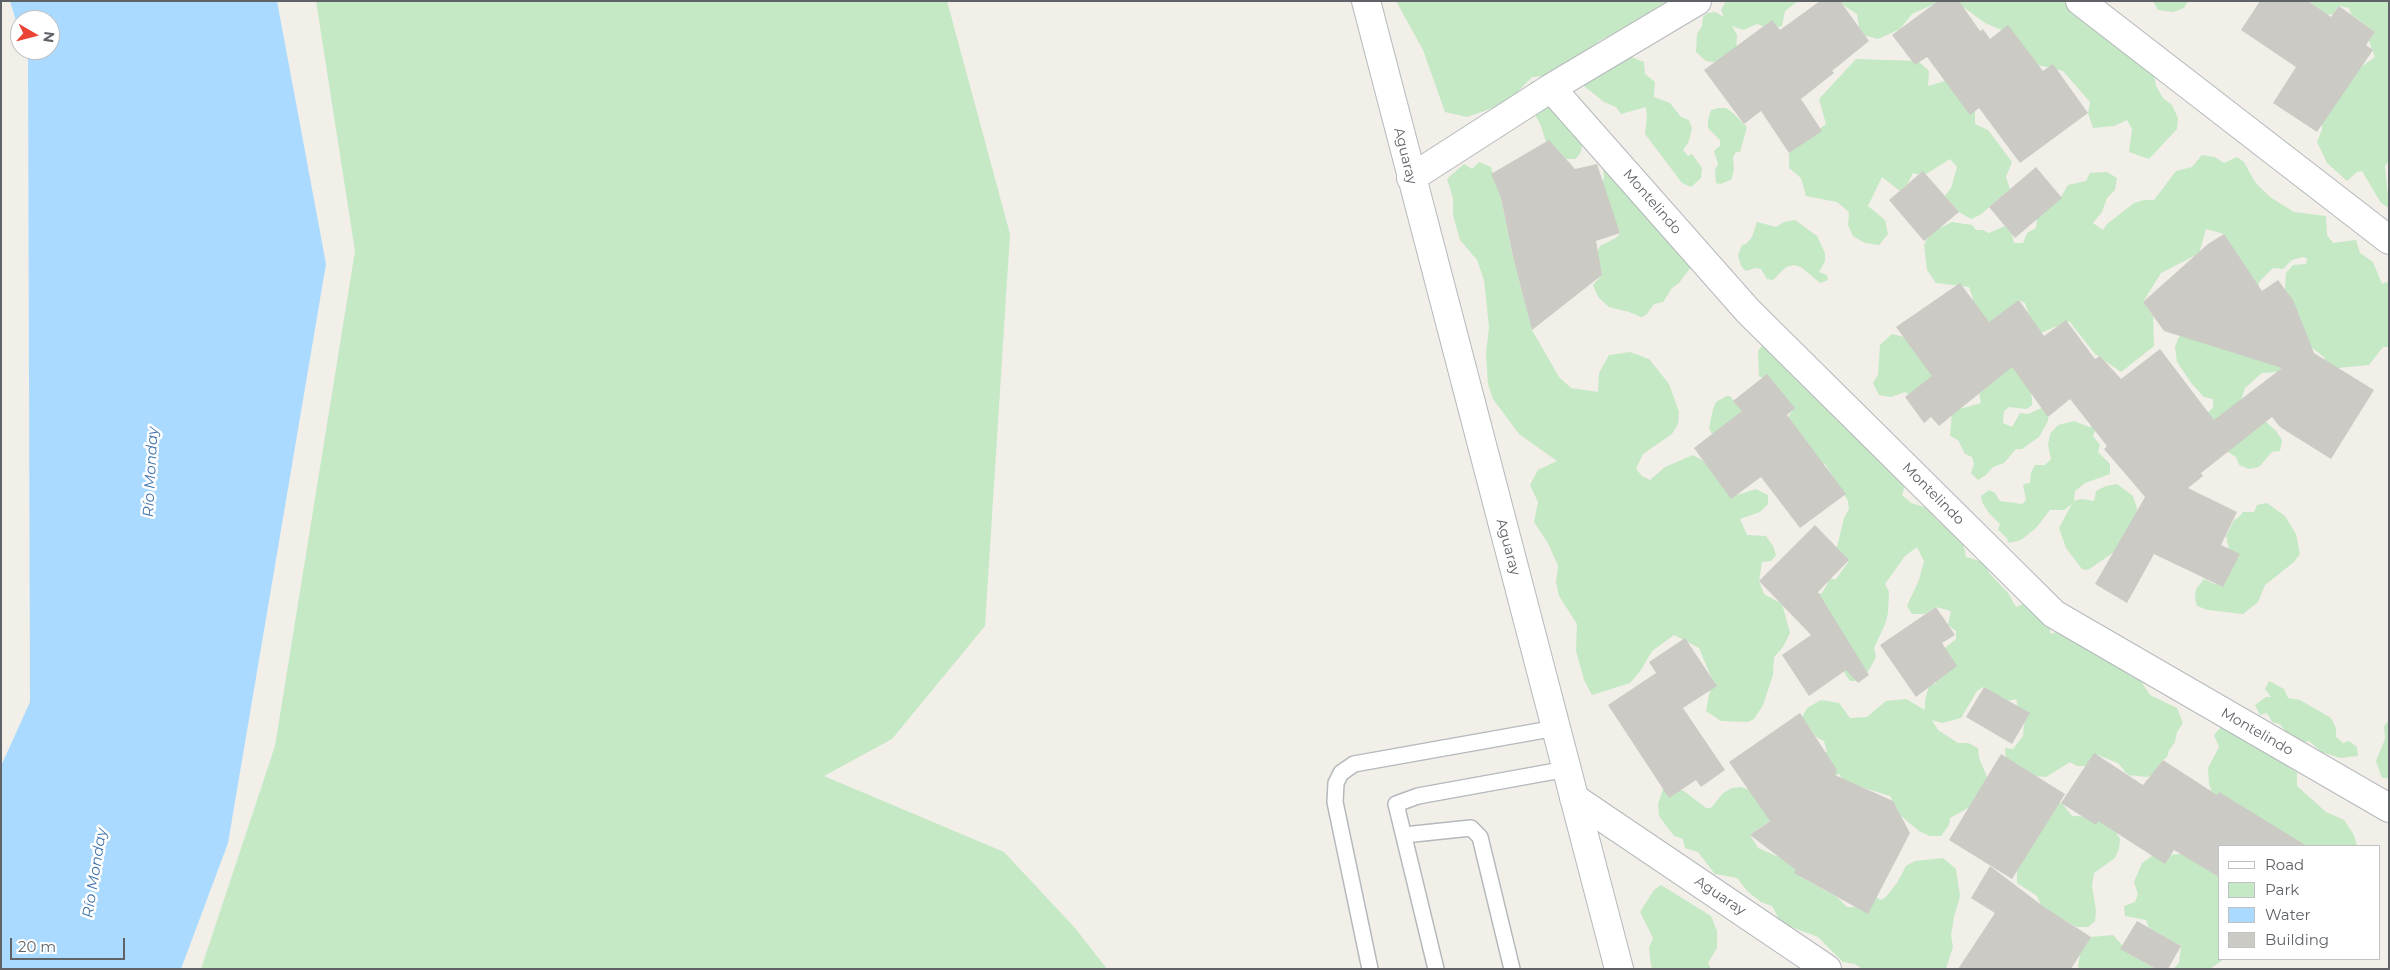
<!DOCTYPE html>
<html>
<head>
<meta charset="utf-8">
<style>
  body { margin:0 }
  #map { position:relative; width:2390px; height:970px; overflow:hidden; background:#f1efe8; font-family:Montserrat,sans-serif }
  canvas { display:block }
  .frame { position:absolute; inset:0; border:2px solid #5f6368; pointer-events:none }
  .legend { position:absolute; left:2218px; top:845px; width:162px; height:115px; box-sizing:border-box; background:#fff; border:1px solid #bfc1c3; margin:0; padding:6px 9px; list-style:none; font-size:15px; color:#5f6368 }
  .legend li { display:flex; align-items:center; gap:10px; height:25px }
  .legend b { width:25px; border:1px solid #bfc1c3 }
  .north { position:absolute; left:10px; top:10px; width:50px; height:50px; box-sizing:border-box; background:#fff; border:1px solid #bfc1c3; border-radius:50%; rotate:98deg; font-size:14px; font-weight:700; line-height:20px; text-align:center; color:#5f6368 }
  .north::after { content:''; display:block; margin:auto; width:18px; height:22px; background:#ea4335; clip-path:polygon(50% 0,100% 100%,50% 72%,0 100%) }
  .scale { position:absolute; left:10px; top:938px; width:115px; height:22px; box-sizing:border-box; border:2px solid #5f6368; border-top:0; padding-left:6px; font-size:15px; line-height:18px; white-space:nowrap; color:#5f6368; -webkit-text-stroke:4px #fff; paint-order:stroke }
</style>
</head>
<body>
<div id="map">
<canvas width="2390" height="970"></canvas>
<div class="frame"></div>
<ul class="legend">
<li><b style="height:6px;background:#fff"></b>Road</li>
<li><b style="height:14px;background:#c5e8c5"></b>Park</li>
<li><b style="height:14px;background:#aadaff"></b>Water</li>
<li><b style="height:14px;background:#cccac5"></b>Building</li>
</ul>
<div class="north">N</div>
<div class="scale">20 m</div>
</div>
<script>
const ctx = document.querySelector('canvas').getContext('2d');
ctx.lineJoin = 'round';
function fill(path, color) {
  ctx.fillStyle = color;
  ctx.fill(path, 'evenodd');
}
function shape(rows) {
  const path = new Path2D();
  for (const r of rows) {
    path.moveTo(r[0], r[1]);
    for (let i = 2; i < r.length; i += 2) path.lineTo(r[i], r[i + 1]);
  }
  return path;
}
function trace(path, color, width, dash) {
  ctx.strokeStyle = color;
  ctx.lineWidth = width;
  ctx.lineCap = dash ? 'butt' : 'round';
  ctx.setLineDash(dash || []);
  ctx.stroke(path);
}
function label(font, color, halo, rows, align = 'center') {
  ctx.font = font + ' Montserrat,sans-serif';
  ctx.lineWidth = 5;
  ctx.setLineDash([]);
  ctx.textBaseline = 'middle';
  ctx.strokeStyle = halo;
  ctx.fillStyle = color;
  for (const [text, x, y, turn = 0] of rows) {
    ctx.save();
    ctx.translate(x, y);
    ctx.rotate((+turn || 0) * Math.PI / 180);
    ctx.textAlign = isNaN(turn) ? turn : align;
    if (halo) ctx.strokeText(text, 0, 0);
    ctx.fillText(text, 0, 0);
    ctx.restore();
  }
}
fill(shape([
  [316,1,947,1,1010,234,985,626,892,739,824,776,1004,852,1075,928,1107,969,201,969,275,746,355,251],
  [1396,1,1672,1,1665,7,1599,41,1566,69,1546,76,1532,77,1507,103,1467,117,1445,112,1423,50],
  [1726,1,1798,1,1785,11,1782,26,1771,29,1757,24,1743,30,1732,26,1737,35,1736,52,1721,63,1706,61,1696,52,1697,34,1702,26,1703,17,1707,13,1715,12,1724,17,1721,10],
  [1837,1,1941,1,1912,14,1900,29,1878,39,1860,34,1857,14],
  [1955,1,2083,1,2152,64,2156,86,2163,98,2172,105,2178,118,2177,129,2149,159,2129,152,2132,129,2127,120,2114,126,2093,128,2088,113,2090,102,2063,71,2022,61,2016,36,1985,23],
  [2153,1,2188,1,2184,8,2173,12,2158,10],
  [2309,1,2389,1,2389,161,2385,166,2389,208,2381,203,2362,171,2357,172,2347,181,2327,163,2317,142,2322,130,2322,114,2361,67,2375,57,2369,41,2375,32,2351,14,2349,8,2339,6,2333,14,2326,15],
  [1629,56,1644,62,1645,74,1655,82,1654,97,1670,103,1681,117,1689,120,1692,128,1689,141,1683,150,1688,156,1692,154,1702,168,1701,178,1691,187,1682,183,1645,134,1647,117,1646,107,1621,114,1616,107,1604,102,1584,86,1582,71],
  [1856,59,1918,61,1929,71,1928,86,1945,81,1961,85,1975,103,1975,124,1988,130,2012,162,2006,177,2010,189,1980,215,1971,219,1959,212,1945,196,1951,188,1957,167,1950,159,1923,176,1913,173,1908,183,1900,191,1882,177,1868,206,1885,220,1888,234,1879,245,1865,243,1853,236,1848,225,1849,212,1837,202,1806,196,1801,178,1789,168,1789,153,1826,124,1819,99],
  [1532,81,1543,81,1579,137,1582,146,1580,154,1575,159,1566,159,1553,145,1546,142,1541,126,1524,93],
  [1718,108,1726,108,1733,113,1747,127,1740,152,1736,152,1733,157,1734,170,1731,180,1720,184,1716,183,1715,170,1718,164,1714,151,1720,146,1720,140,1708,128,1708,120,1711,110],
  [2202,155,2215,157,2224,163,2237,157,2244,162,2255,182,2270,197,2294,212,2326,216,2327,235,2333,243,2356,240,2360,253,2373,262,2382,284,2389,281,2389,347,2383,347,2369,365,2338,368,2327,365,2324,357,2311,347,2277,372,2262,373,2245,388,2240,404,2264,420,2276,431,2282,440,2280,451,2272,452,2259,467,2249,469,2239,465,2236,457,2212,442,2202,417,2213,408,2213,399,2204,397,2192,384,2177,362,2175,347,2179,337,2191,330,2228,351,2240,335,2285,290,2286,273,2293,265,2306,264,2307,258,2302,257,2292,260,2283,269,2273,268,2260,281,2257,288,2198,254,2161,273,2143,302,2153,316,2154,346,2121,372,2095,354,2069,321,2036,335,2025,303,2019,300,1916,399,1905,392,1891,397,1879,395,1873,383,1878,375,1880,345,1892,334,1904,337,1958,299,1973,299,1969,287,1936,283,1927,270,1924,245,1932,228,1940,228,1952,222,1972,225,1976,230,1983,230,1989,233,2005,226,2012,234,2014,243,2023,243,2027,233,2036,228,2038,210,2053,205,2061,197,2068,185,2086,181,2090,173,2107,172,2117,178,2115,190,2107,198,2102,212,2093,223,2103,230,2107,224,2134,203,2144,200,2154,200,2176,171,2192,167],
  [2206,229,2224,234,2231,253,2199,254],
  [1601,158,1691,258,1691,267,1679,283,1672,288,1663,302,1654,304,1646,315,1641,317,1629,312,1609,307,1598,297,1593,285,1602,275,1595,256,1600,246,1616,238,1620,233,1602,186,1604,176],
  [1479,162,1491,167,1501,198,1513,257,1532,330,1559,377,1571,388,1598,392,1599,373,1609,355,1630,352,1649,359,1669,384,1679,412,1678,424,1672,434,1643,454,1636,469,1642,476,1650,480,1665,467,1693,455,1723,472,1737,495,1756,489,1768,495,1768,504,1760,512,1740,519,1747,535,1766,536,1773,546,1776,555,1771,561,1762,562,1759,581,1764,594,1782,604,1790,633,1783,647,1774,657,1773,675,1763,705,1754,719,1748,722,1721,721,1706,711,1712,679,1699,648,1674,635,1652,651,1641,670,1630,683,1592,695,1584,680,1576,651,1577,624,1559,596,1556,582,1558,566,1548,543,1534,522,1538,502,1530,485,1538,470,1557,461,1519,434,1493,399,1488,384,1486,353,1489,327,1484,280,1477,260,1460,240,1453,215,1453,198,1447,179,1464,164,1472,169],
  [1795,220,1817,236,1825,253,1825,261,1819,272,1827,275,1828,280,1820,283,1801,267,1794,265,1786,267,1773,280,1767,279,1761,269,1755,268,1746,271,1741,266,1738,255,1742,245,1746,244,1752,237,1757,222,1776,227,1784,222],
  [1768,338,1906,483,1902,495,1911,503,1928,508,1937,520,1962,539,1966,557,1983,562,1990,574,2008,593,2016,607,2023,604,2032,605,2048,621,2051,634,2059,631,2067,638,2075,637,2110,654,2130,676,2140,680,2150,695,2177,708,2183,723,2177,732,2175,742,2169,750,2167,757,2163,760,2152,775,2147,777,2128,775,2118,763,2098,755,2094,762,2086,766,2077,766,2070,762,2046,777,2034,776,2017,764,2006,760,2005,748,2013,749,2023,736,2024,724,2029,713,2018,707,2016,699,2007,701,1983,687,1977,691,1961,718,1942,723,1932,720,1938,730,1958,743,1968,743,1978,748,1979,758,1987,777,1984,794,1968,808,1950,818,1949,825,1941,836,1930,836,1919,831,1900,815,1890,796,1842,781,1840,774,1828,778,1750,835,1758,848,1800,866,1801,877,1837,897,1847,907,1861,907,1874,895,1880,900,1885,898,1897,883,1906,866,1915,861,1943,858,1956,869,1960,896,1954,917,1951,935,1953,947,1946,969,1862,969,1855,964,1843,962,1818,937,1781,923,1772,906,1761,902,1748,892,1737,878,1715,874,1698,852,1685,848,1683,839,1674,836,1659,816,1658,804,1663,789,1674,788,1684,791,1706,808,1711,808,1723,793,1732,788,1741,787,1747,789,1762,784,1821,753,1827,752,1824,741,1816,737,1802,717,1807,708,1821,700,1839,703,1850,718,1867,717,1886,701,1906,699,1925,710,1925,700,1929,686,1936,683,1935,677,1945,648,1956,639,1956,631,1948,625,1951,611,1936,607,1925,614,1912,614,1907,606,1919,580,1924,561,1917,547,1905,556,1885,584,1889,592,1888,612,1886,622,1874,648,1876,657,1869,670,1862,677,1855,681,1850,681,1845,674,1815,595,1822,593,1830,579,1836,579,1849,561,1840,557,1836,551,1844,518,1849,509,1848,501,1825,464,1816,462,1786,421,1792,411,1778,392,1776,384,1759,376,1758,351],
  [2005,354,2031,393,2032,399,2032,405,2027,409,2009,407,2004,411,2003,423,2012,427,2020,413,2028,414,2042,408,2048,411,2048,421,2039,437,2022,449,2016,449,2004,463,1993,467,1986,475,1978,480,1971,473,1974,464,1972,457,1965,454,1958,440,1950,436,1952,411,1981,403,1979,392],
  [1727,396,1730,396,1738,406,1743,408,1747,417,1712,434,1709,428,1713,409,1716,402],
  [2074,421,2089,427,2098,424,2093,436,2100,445,2098,452,2110,464,2110,474,2085,483,2075,491,2074,501,2081,499,2094,501,2096,491,2106,486,2117,484,2133,496,2137,508,2136,520,2120,548,2088,570,2082,569,2066,548,2059,528,2072,504,2064,510,2050,510,2036,528,2021,540,2009,543,2006,537,1998,530,2000,524,1988,512,1982,502,1981,496,1989,490,1995,493,2000,501,2022,504,2026,500,2023,484,2030,483,2031,473,2035,465,2045,465,2051,459,2048,445,2050,434,2058,425],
  [2267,503,2285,516,2296,534,2300,554,2294,562,2265,585,2258,602,2243,614,2208,610,2197,606,2195,598,2196,589,2204,579,2215,584,2221,582,2229,549,2226,536,2234,520,2239,517,2243,512,2254,512,2257,505],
  [2269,681,2284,689,2288,698,2300,700,2331,718,2336,728,2336,737,2343,743,2349,741,2357,747,2358,756,2340,758,2322,752,2309,741,2300,743,2292,740,2280,724,2272,722,2267,713,2260,715,2255,705,2266,697,2271,697,2265,689],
  [2389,720,2389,778,2382,778,2376,761,2385,739,2384,726],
  [2222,726,2276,757,2297,773,2297,786,2326,812,2344,820,2354,835,2357,846,2262,846,2221,798,2212,792,2209,784,2208,768,2219,747,2214,735],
  [2051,801,2062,803,2072,816,2095,817,2116,832,2120,839,2119,849,2115,858,2094,873,2092,886,2096,910,2095,921,2088,927,2076,927,2065,920,2054,924,2040,914,2041,905,2037,896,2017,883,2017,865],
  [2181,854,2219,876,2219,959,2224,959,2210,969,2173,969,2179,963,2181,946,2149,928,2146,920,2125,916,2124,906,2135,902,2138,894,2134,882,2142,863,2152,856],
  [1661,885,1711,916,1717,931,1717,948,1708,963,1711,969,1653,969,1651,966,1649,948,1653,938,1640,912,1654,890],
  [2113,935,2131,955,2156,969,2078,969,2081,944,2091,937]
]), '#c5e8c5');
fill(shape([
  [10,1,277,1,326,264,228,843,181,969,1,969,1,766,30,702,28,60,25,50,50,50,50,20,20,20,20,34]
]), '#aadaff');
fill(shape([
  [1820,1,1840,1,1869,41,1832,71,1834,73,1801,99,1822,131,1789,153,1761,111,1744,124,1704,70,1772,20,1780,30],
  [1938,1,1959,1,1980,31,1983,29,1990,39,2008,25,2043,71,2053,64,2088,113,2020,163,1979,108,1970,115,1927,57,1915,65,1892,35],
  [2260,1,2308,1,2331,17,2339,6,2375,32,2366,45,2373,50,2317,132,2273,103,2296,67,2241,30],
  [1549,140,1575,169,1597,164,1620,233,1596,241,1602,275,1532,330,1513,257,1501,198,1491,174],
  [2036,167,2062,198,2015,238,1989,207],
  [1923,171,1959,212,1924,241,1889,200],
  [2224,234,2262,291,2278,280,2293,300,2314,353,2374,390,2331,459,2280,427,2272,417,2201,473,2203,476,2188,488,2237,512,2221,545,2240,554,2223,587,2154,554,2127,603,2095,584,2145,497,2104,449,2107,446,2070,399,2048,417,2012,367,1939,426,1931,417,1924,423,1905,397,1932,376,1896,327,1960,283,1989,322,2019,300,2044,336,2066,320,2095,359,2100,356,2121,379,2160,349,2214,420,2282,368,2164,331,2143,302,2208,244],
  [1767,374,1795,408,1787,415,1846,494,1800,528,1761,477,1731,499,1694,448,1742,411,1733,401],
  [1815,525,1849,560,1818,592,1869,675,1858,683,1846,670,1809,696,1782,655,1811,635,1759,581],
  [1936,607,1955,635,1942,643,1957,666,1916,697,1880,645],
  [1685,638,1717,686,1683,708,1725,770,1701,787,1696,780,1669,798,1608,705,1656,673,1649,662],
  [1984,687,2030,713,2012,744,1966,717],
  [1800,713,1837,770,1835,775,1893,801,1910,833,1868,914,1794,873,1796,870,1750,835,1770,821,1729,762],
  [2094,753,2143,785,2163,760,2217,795,2219,792,2307,846,2219,846,2219,877,2174,850,2165,864,2098,821,2096,825,2061,803],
  [2001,754,2065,794,2012,879,1949,840],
  [1990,866,2044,907,2091,937,2071,969,1958,969,1995,913,1971,898],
  [2137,921,2181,946,2168,969,2156,969,2120,949]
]), '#cccac5');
const lane = shape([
  [1404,835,1471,828,1480,837,1512,969],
  [1370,969,1335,802,1336,783,1341,773,1354,764,1556,728],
  [1436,969,1396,804,1418,796,1567,769]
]);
const street = shape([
  [1366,1,1619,969],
  [2080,1,2389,240],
  [1551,88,1748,311,2054,614,2389,808],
  [1411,178,1551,88,1697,1],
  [1574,798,1827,969]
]);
trace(lane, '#b5b8bc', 18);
trace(street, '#b5b8bc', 30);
trace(lane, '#fff', 15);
trace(street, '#fff', 28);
label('14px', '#5f6368', '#fff', [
  ["Aguaray",1405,156,76],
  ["Montelindo",1652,202,49],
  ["Montelindo",1933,494,45],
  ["Aguaray",1508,547,75],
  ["Montelindo",2257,732,30],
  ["Aguaray",1720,896,34]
]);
label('italic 15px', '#4174aa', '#fff', [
  ["Río Monday",151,472,-87],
  ["Río Monday",95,873,-81]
]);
</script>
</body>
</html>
